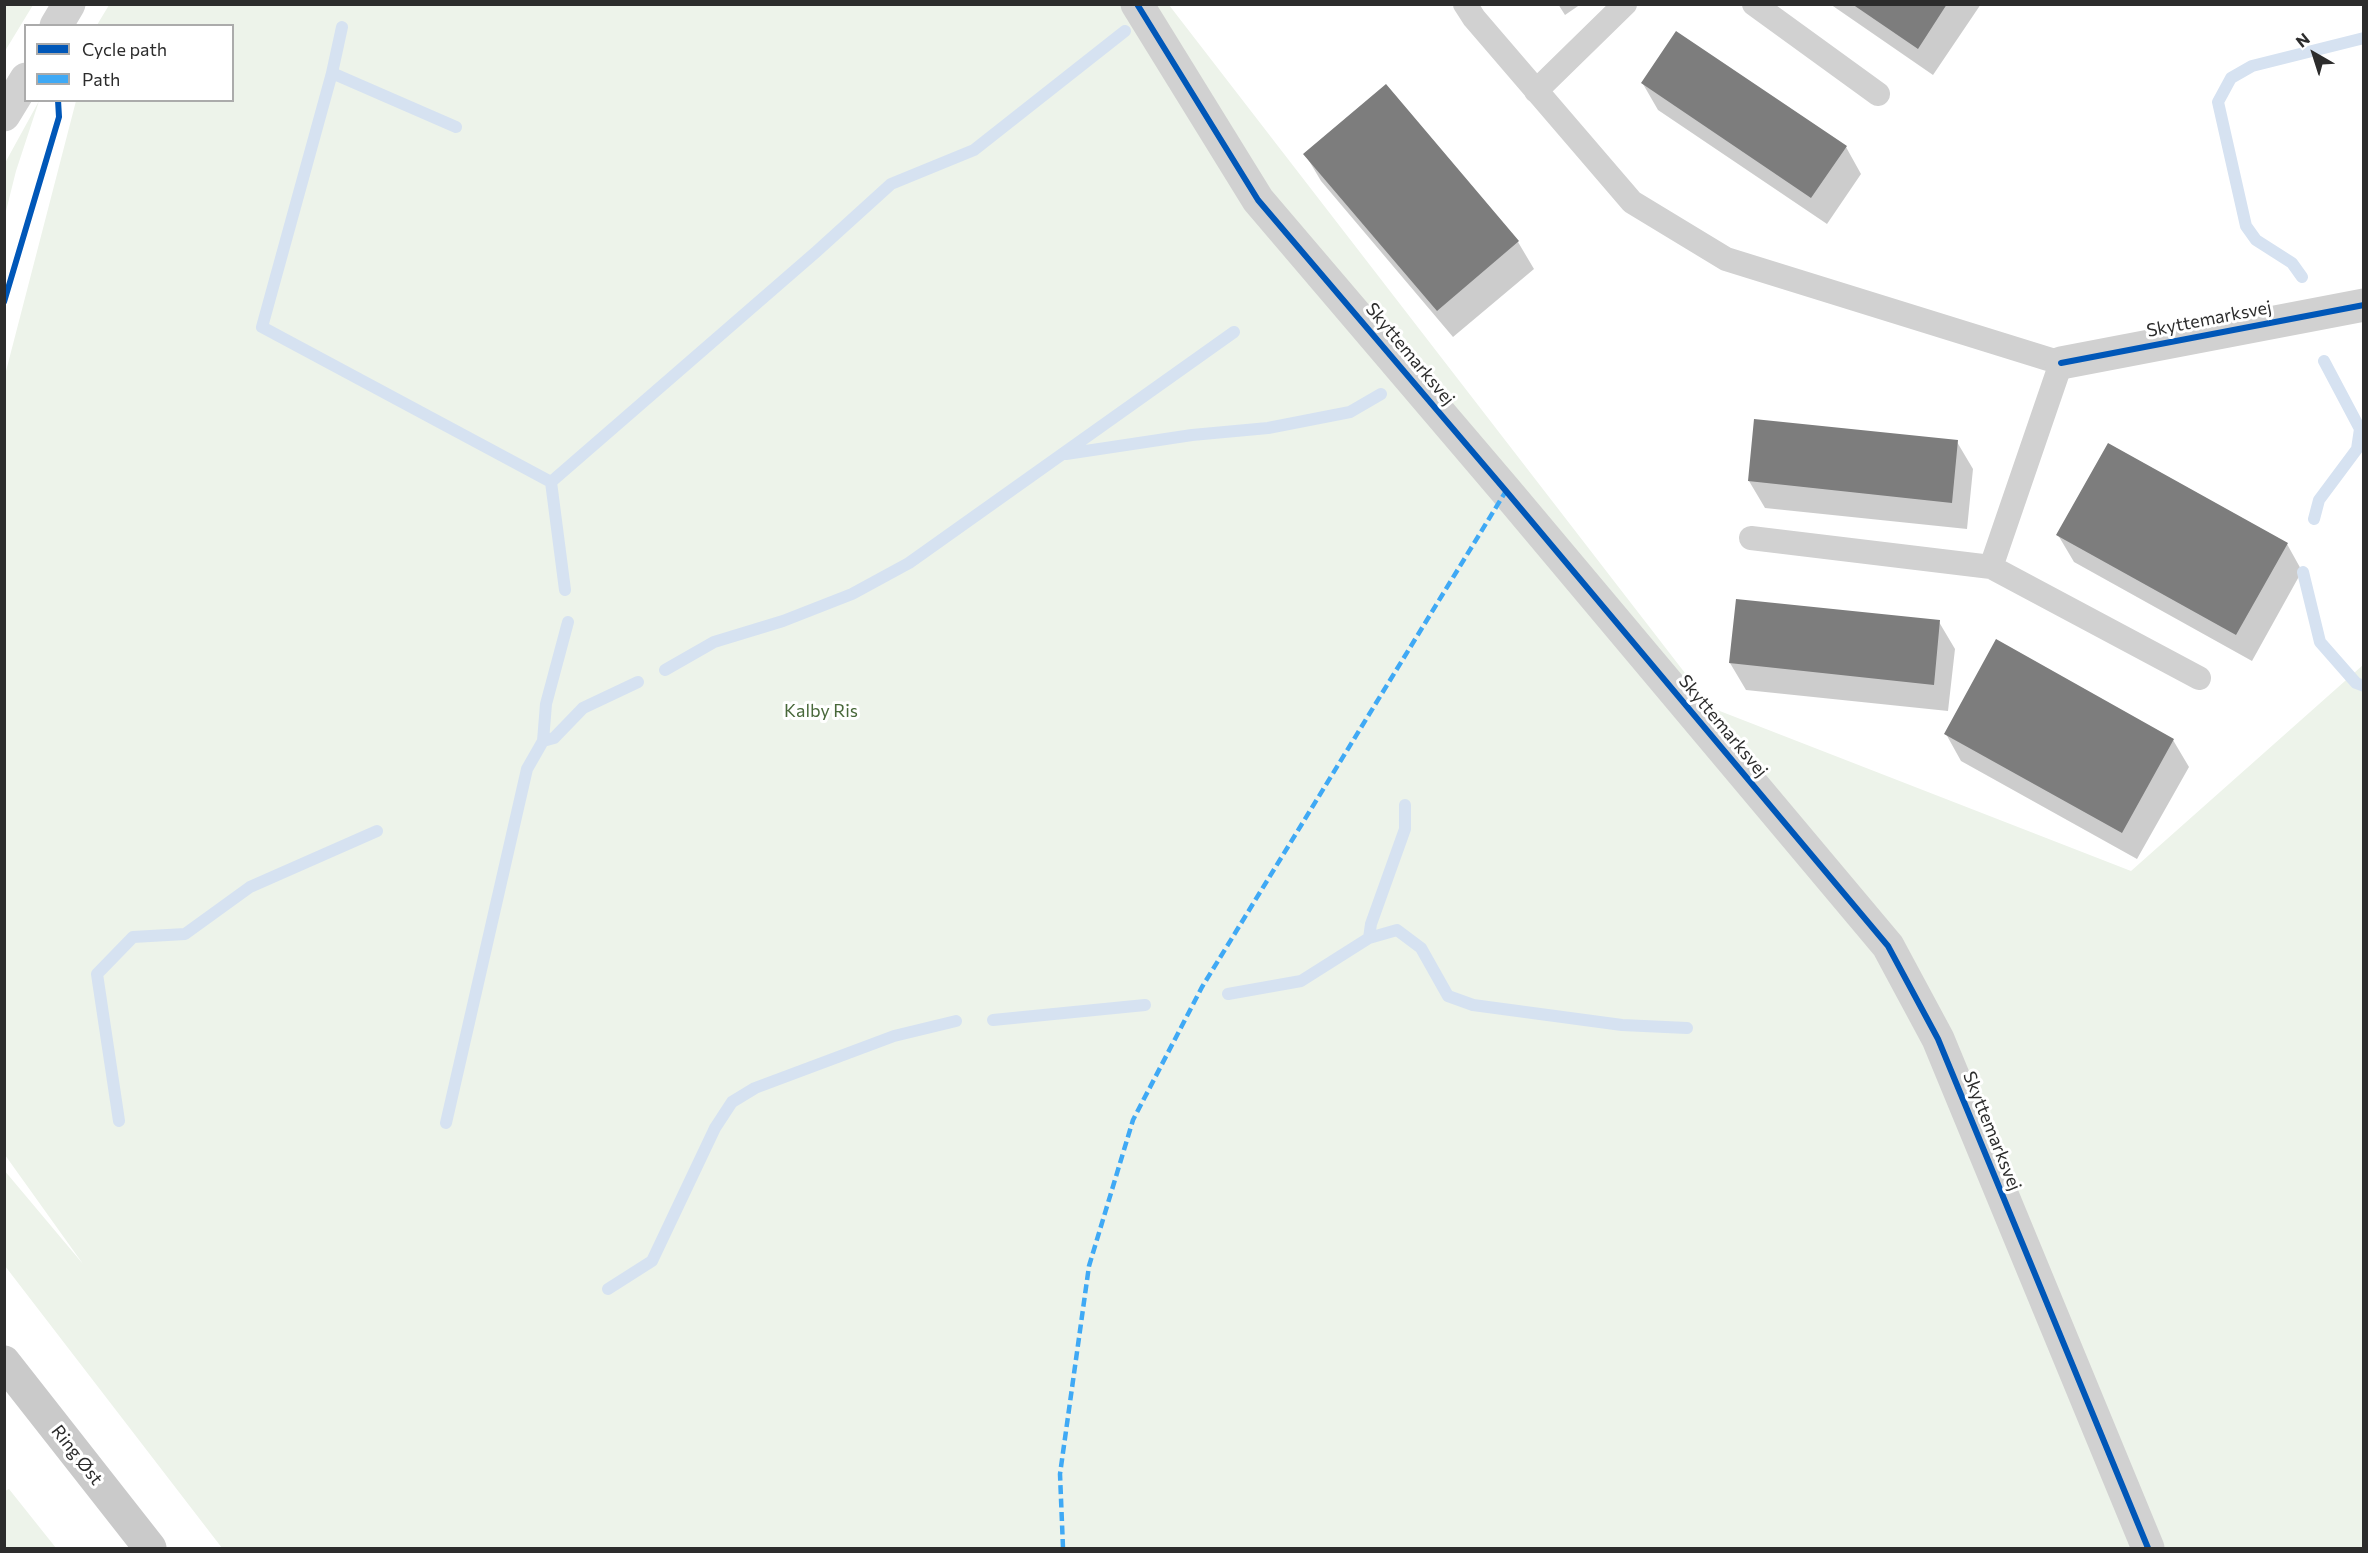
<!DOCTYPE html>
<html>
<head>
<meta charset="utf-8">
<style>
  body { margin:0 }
  #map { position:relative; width:2368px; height:1553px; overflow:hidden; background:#fff; font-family:Commissioner,sans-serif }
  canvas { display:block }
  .frame { position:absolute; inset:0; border:6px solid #2c2c2c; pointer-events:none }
  .legend { position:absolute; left:24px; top:24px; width:210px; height:78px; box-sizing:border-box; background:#fff; border:2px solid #ababab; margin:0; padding:8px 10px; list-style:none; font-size:18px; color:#2c2c2c }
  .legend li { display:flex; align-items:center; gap:12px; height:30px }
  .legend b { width:30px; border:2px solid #ababab }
  .north { position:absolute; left:2284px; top:24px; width:60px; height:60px; -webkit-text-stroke:4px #fff; paint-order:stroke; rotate:321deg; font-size:16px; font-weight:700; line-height:24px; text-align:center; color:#2c2c2c }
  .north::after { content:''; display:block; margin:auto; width:21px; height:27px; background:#2c2c2c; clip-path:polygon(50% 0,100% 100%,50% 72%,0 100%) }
</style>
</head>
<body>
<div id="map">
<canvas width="2368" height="1553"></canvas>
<div class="frame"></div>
<ul class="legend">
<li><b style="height:8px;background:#0057b8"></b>Cycle path</li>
<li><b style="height:8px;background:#3fa9f5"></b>Path</li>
</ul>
<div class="north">N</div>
</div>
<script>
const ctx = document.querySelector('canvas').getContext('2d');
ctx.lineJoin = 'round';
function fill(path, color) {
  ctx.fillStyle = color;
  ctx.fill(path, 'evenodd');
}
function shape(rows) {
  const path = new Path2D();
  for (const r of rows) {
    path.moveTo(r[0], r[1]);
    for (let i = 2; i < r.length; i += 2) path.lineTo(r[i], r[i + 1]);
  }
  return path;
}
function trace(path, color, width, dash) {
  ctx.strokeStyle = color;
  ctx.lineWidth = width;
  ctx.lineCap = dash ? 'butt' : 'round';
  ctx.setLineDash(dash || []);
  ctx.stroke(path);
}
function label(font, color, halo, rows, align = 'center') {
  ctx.font = font + ' Commissioner,sans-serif';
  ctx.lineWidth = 6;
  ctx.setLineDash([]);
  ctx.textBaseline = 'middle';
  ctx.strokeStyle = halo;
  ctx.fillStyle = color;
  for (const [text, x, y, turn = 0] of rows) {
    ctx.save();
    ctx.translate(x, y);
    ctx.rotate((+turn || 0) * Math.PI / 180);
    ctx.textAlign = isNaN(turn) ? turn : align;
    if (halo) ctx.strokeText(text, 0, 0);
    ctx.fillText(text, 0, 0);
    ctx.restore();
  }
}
fill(shape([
  [5,4,33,5,5,51,4,5],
  [109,5,1169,5,1712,708,2131,871,2363,665,2363,1548,222,1548,5,1266,4,1170,83,1264,5,1155,5,375,76,101,232,100,232,26,97,25],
  [39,101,16,171,5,215,5,163],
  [9,1489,56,1548,5,1548,5,1491]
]), '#edf3ea');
fill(shape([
  [1558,4,1581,4,1565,15],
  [1830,4,1981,4,1933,75],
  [1643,84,1846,147,1861,174,1827,224,1658,110],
  [1305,154,1518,242,1534,269,1453,337,1321,181],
  [1957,442,1973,469,1967,529,1765,508,1749,481],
  [2058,535,2287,544,2302,571,2252,661,2074,562],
  [1939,622,1955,649,1948,711,1746,690,1730,663],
  [1946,734,2173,740,2189,767,2137,859,1961,761]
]), '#0003');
trace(shape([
  [342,27,332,73,262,327,551,482],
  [332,73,456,127],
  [2302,277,2292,263,2256,240,2246,226,2218,102,2231,78,2252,66,2364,38],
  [1066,454,1192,435,1268,428,1350,412,1381,394],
  [2314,519,2319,500,2357,449,2360,429,2324,361],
  [2303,572,2320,642,2356,683,2364,686],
  [565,590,551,482,816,252,891,184,974,150,1125,31],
  [665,670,714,642,783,621,852,594,909,563,1234,332],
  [543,741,554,738,583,708,638,682],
  [1369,938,1371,924,1405,829,1405,805],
  [1228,994,1301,981,1369,938,1397,930,1421,948,1448,996,1473,1005,1622,1025,1687,1028],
  [993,1020,1145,1005],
  [119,1121,97,974,133,937,185,934,250,887,377,831],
  [446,1123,527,769,543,741,546,704,568,622],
  [608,1289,652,1261,715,1128,732,1102,755,1088,894,1036,956,1021]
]), '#d6e2f1', 12);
fill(shape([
  [1852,4,1947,4,1918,49],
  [1676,31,1847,146,1811,198,1641,83],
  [1386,84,1519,241,1437,311,1303,154],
  [1754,419,1958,440,1952,503,1748,481],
  [2108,443,2288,543,2236,635,2056,535],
  [1736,599,1940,620,1934,685,1729,663],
  [1996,639,2174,739,2122,833,1944,734]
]), '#7d7d7d');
trace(shape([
  [1465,4,1474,18,1632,202,1726,259,2061,363,1991,567],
  [1754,4,1878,94],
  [1536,91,1625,4],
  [1751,538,1991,567,2199,678]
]), '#d1d1d1', 24);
trace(shape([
  [1137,4,1258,200,1506,491,1888,946,1938,1039,2148,1548],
  [56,26,69,4],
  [4,115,26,79],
  [2061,363,2364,305]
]), '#d1d1d1', 33);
trace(shape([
  [4,1362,150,1548]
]), '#cacaca', 33);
trace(shape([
  [1063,1548,1060,1474,1089,1266,1133,1120,1202,987,1506,491]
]), '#3fa9f5', 4.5, [9, 4.5]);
trace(shape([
  [1137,4,1258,200,1506,491,1888,946,1938,1039,2148,1548],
  [4,302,59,117,58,100],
  [2061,363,2364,305]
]), '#0057b8', 6);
label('18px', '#2c2c2c', '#fff', [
  ["Skyttemarksvej",2209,319,-11],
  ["Skyttemarksvej",1410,354,50],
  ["Skyttemarksvej",1723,726,50],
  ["Skyttemarksvej",1992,1131,68],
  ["Ring Øst",77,1455,52]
]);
label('18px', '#48683a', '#fff', [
  ["Kalby Ris",821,711]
]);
</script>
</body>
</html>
